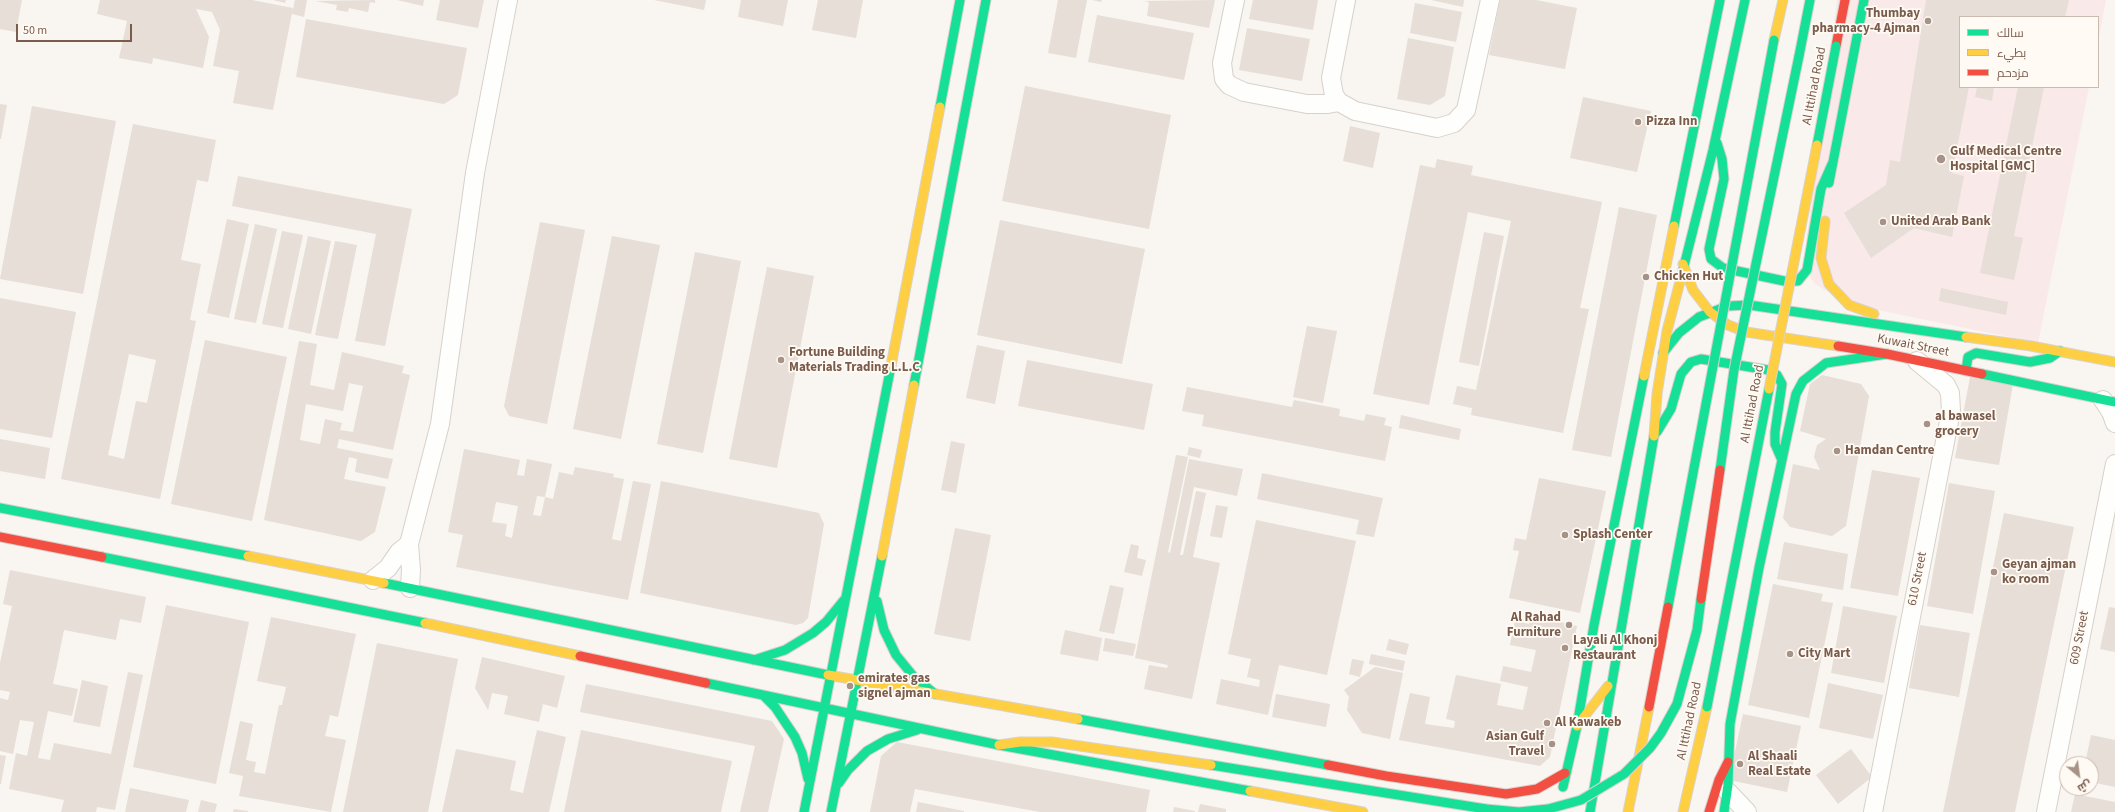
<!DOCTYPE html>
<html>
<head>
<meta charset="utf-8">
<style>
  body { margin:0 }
  #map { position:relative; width:2115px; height:812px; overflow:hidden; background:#f9f5f0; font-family:"Source Sans 3",Cairo,sans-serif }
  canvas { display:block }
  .legend { position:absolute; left:1959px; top:16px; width:140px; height:72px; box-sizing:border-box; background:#fffaf3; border:1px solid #cabbb1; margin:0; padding:5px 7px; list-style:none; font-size:12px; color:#7a5c4d }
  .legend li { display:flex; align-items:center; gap:8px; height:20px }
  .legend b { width:20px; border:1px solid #cabbb1 }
  .north { position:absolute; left:2059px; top:756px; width:40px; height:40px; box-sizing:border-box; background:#fffaf3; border:1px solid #cabbb1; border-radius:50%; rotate:151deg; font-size:11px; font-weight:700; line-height:16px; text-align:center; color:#7a5c4d }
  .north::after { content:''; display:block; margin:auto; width:14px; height:18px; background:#a69286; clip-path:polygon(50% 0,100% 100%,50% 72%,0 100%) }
  .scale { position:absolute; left:16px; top:24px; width:116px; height:18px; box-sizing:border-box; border:2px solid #7a5c4d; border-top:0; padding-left:5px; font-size:12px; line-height:14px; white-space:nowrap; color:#7a5c4d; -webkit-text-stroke:3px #fffaf3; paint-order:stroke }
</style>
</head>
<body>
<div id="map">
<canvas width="2115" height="812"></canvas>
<ul class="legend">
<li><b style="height:5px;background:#16e098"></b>سالك</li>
<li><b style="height:5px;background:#ffcf43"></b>بطيء</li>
<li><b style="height:5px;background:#f24e42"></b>مزدحم</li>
</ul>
<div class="north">ش</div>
<div class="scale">50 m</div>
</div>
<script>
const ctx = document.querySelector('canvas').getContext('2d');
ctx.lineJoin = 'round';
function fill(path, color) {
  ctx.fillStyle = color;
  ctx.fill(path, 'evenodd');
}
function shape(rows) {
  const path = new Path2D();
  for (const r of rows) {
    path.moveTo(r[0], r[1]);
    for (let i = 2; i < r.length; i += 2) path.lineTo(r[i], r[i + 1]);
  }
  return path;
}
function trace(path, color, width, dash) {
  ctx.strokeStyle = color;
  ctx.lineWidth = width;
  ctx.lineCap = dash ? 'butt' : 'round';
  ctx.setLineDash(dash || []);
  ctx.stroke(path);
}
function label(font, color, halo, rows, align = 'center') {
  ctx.font = font + ' "Source Sans 3",sans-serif';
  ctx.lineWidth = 3.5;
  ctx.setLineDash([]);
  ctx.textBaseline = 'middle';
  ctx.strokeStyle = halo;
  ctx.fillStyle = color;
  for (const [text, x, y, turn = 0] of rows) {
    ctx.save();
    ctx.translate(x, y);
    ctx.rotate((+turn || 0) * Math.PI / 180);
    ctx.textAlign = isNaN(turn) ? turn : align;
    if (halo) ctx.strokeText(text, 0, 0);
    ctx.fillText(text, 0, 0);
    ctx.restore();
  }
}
fill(shape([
  [1837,0,2106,0,2098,42,2098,17,1960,17,1960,87,2089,87,2038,343,1849,304,1815,284,1803,267]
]), '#fae9e9');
fill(shape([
  [0,0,22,0,16,32,0,29],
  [100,0,252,0,293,8,273,110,233,103,239,71,213,66,220,30,212,12,196,9,209,37,203,68,153,58,152,64,119,58,127,21,97,14],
  [273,0,286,0,285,3],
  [295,0,307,0,304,17,292,14],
  [375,0,375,3,370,2,368,12,349,8,348,12,336,10,337,5,315,1],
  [397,0,424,0,423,6],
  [440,0,484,0,478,28,436,20],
  [654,0,706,0,704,10],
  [741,0,788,0,783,26,738,17],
  [818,0,863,0,856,38,812,30],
  [1058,0,1087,0,1076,58,1048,53],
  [1092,0,1102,0,1101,2],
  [1215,0,1209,28,1147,16,1149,2,1143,1],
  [1253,0,1318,0,1313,30,1249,19],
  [1431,0,1464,0,1463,7],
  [1500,0,1536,0,1577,8,1565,69,1489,55],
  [1926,0,2069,0,2065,17,1960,17,1960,87,1969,87,1952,173,1964,176,1952,237,1914,228,1871,258,1844,213,1886,185,1890,160,1900,162],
  [1415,3,1462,12,1456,42,1410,33],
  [1097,15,1194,33,1184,80,1088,62],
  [306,19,467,48,458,95,444,104,296,77],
  [1247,28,1310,39,1302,81,1239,70],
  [1408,38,1454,47,1445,96,1430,105,1397,99],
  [1025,86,1171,115,1149,229,1002,201],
  [1977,87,1994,87,1992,101,1975,97],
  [2018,87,2044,87,2014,236,2023,238,2014,280,1980,273],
  [1583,97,1651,111,1637,172,1570,158],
  [0,104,7,105,1,139,0,139],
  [32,106,116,121,83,294,0,279],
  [133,124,216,140,208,182,197,180,181,260,201,264,190,320,196,321,160,499,61,479],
  [129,354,156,360,147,403,136,401,124,459,108,455],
  [1350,126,1380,133,1373,168,1343,161],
  [1437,159,1473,166,1471,175,1602,202,1580,308,1589,309,1563,433,1471,415,1472,408,1453,404,1457,386,1476,390,1511,221,1468,212,1429,405,1373,394,1420,165,1435,168],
  [238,176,412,209,385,346,355,341,376,234,232,206],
  [1619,207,1657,215,1611,457,1572,450],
  [227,219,249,224,229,318,207,313],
  [1000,220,1145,249,1122,364,977,335],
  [540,222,585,230,547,424,509,416,504,406],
  [255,224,277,229,256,323,234,319],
  [282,231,303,235,283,328,262,324],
  [1484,232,1504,236,1479,366,1459,362],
  [308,236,331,241,311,334,288,329],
  [612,236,660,245,621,439,573,429],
  [335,241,357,245,338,339,315,335],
  [695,252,741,261,703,453,657,444],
  [767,267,814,276,777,468,729,459],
  [1941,288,2008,302,2006,315,1939,301],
  [0,298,76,312,52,438,0,429],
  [1307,326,1337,331,1323,403,1293,397],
  [205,340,287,357,252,521,171,504],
  [299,341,317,344,310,385,334,390,342,352,404,366,402,373,410,375,393,450,339,439,337,448,393,459,388,479,355,472,357,459,349,457,344,479,386,487,375,532,361,541,264,520],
  [349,383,363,386,353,432,340,430,342,423,325,419,320,444,300,440,306,404,343,411],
  [977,345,1005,351,995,404,966,398],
  [1027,360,1153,384,1144,430,1018,406],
  [1822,375,1861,384,1869,396,1846,526,1832,536,1790,527,1783,518,1793,464,1820,470,1814,457,1817,445,1826,439,1800,431,1810,384],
  [1970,377,2013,384,1999,465,1955,458],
  [1187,387,1292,407,1294,400,1340,409,1339,416,1364,421,1366,414,1386,418,1384,425,1392,427,1385,461,1202,426,1204,415,1182,411],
  [1401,415,1461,429,1459,440,1399,428],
  [0,439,50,448,45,479,0,471],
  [951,441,965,444,956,493,941,490],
  [1189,447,1202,450,1200,458,1187,455],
  [464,449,520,460,517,475,524,476,527,459,552,464,545,497,537,496,533,515,541,516,545,497,553,499,559,472,573,475,575,467,614,474,613,477,624,479,612,539,621,541,633,481,651,484,628,600,456,567,463,535,448,532],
  [496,502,518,506,512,538,505,536,507,524,492,522],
  [1176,455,1188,457,1168,552,1170,553,1189,459,1243,469,1237,496,1194,487,1180,555,1183,555,1196,491,1206,493,1193,557,1220,563,1192,699,1144,689,1149,665,1167,668,1168,665,1135,658],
  [1872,470,1920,478,1898,596,1850,588],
  [1262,473,1383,498,1374,537,1356,534,1359,520,1257,499],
  [1539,478,1606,491,1580,613,1509,598,1519,551,1513,550,1515,538,1526,540],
  [661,481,819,513,824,524,808,618,803,623,796,625,640,593],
  [1949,483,1995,491,1973,614,1927,606],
  [1216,505,1228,507,1222,538,1210,536],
  [2004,513,2074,527,2067,561,2015,812,1943,812],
  [1256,520,1356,541,1327,675,1279,665,1268,715,1216,704,1221,679,1259,687,1260,680,1247,677,1251,659,1228,654],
  [955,528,991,535,970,641,934,634],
  [1784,542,1848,554,1843,590,1777,579],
  [1131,544,1139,546,1137,558,1146,560,1142,576,1124,572],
  [10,570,146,597,141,623,120,619,116,640,64,630,53,684,78,689,72,716,48,711,38,758,50,760,54,743,111,754,128,672,143,675,115,810,97,807,96,812,61,812,64,800,9,789,16,753,27,756,34,722,20,720,13,754,0,751,0,698,8,700,10,692,0,690,0,663,12,606,3,604],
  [1773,584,1823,594,1821,601,1833,603,1809,718,1748,705],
  [1110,585,1124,588,1114,634,1099,631],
  [166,605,249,622,216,784,133,767],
  [1843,606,1897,616,1884,683,1831,673],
  [2109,607,2115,608,2115,652,2100,649],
  [1531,615,1577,626,1550,757,1540,766,1399,740,1410,693,1430,697,1425,724,1454,728,1455,721,1446,719,1456,675,1501,684,1497,705,1523,710,1528,687,1500,681,1503,666,1531,672,1536,650,1510,645,1515,621,1529,624],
  [271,617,356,634,338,717,330,715,325,736,346,740,331,812,239,796,243,776,229,773,240,721,253,724,246,760,256,762,254,772,265,774,279,705,282,705,286,687,257,681],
  [1920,625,1970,633,1959,697,1909,688],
  [1065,630,1102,638,1098,661,1060,654],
  [1105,638,1136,644,1133,656,1103,651],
  [1389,639,1409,644,1406,655,1386,650],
  [377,643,458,659,428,812,343,812],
  [1371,654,1405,661,1403,671,1369,664],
  [482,657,565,676,557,708,543,704,539,722,504,714,508,696,492,693,488,710,475,688],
  [1352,659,1364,661,1360,677,1349,674],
  [1375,667,1403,673,1390,739,1362,733,1347,710,1349,697,1344,690],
  [82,680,108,686,100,727,73,722],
  [1828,683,1883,695,1873,739,1819,728],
  [586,684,772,721,784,739,768,812,740,812,755,746,580,712],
  [1276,694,1330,704,1326,727,1272,717],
  [1743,714,1801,726,1787,792,1729,780],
  [537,730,566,737,549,812,442,812,456,749,516,761,510,790,523,793],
  [581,730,732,761,721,812,564,812],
  [2091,735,2115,740,2115,787,2091,782,2091,764,2085,764],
  [897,742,1150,790,1146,812,1040,812,915,789,910,812,870,812,881,756],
  [1851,749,1872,777,1838,804,1816,775],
  [0,755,6,756,1,784,0,784],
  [130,788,189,800,186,812,125,812],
  [2075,794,2115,802,2115,812,2071,812],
  [201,800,217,804,215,812,198,812],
  [918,802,964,811,964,812,916,812],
  [1200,804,1226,809,1226,812,1198,812],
  [1174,807,1195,811,1195,812,1173,812],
  [234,809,248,811,248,812,233,812]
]), '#e6ded7');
const street = shape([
  [1235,0,1222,63,1224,79,1229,85,1244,92,1307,104,1328,104,1339,102],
  [1346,0,1331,78,1334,95,1339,102,1355,111,1437,128,1454,123,1466,110,1490,0],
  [2103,400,2111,412,2115,423],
  [373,580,388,568,399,552,409,544],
  [410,588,411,570,409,544,440,424,475,173,508,0],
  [1728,792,1747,812],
  [1873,812,1951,411,1950,393,1946,385,1917,361],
  [2046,812,2115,464]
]);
const fast = shape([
  [1799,56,1810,0],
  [940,107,960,0],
  [1717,143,1722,159,1724,179,1709,249,1711,259,1723,268,1784,281,1798,281,1807,270,1821,189,1832,164],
  [1829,183,1864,0],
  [1674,226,1720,0],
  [1682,274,1713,150,1745,0],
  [1663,353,1679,333,1699,317,1728,306,1749,305,1966,337],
  [1966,370,1968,357,1976,353,2030,362,2050,358,2060,351],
  [1982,374,2115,402],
  [914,385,986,0],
  [1657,432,1671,409,1681,374,1691,362,1701,359,1768,370,1777,375,1782,384,1775,432,1775,444,1781,458],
  [0,508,248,556],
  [102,557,425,623],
  [384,583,828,675],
  [877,601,884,630,896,655,914,677,935,694],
  [754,660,785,650,813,633,826,622,844,600],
  [706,683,999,745,1250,791],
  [763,695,775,707,795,737,802,753,808,779],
  [1078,719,1328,765],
  [1211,765,1486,809],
  [839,783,848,770,867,751,888,739,917,730],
  [1563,787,1577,726,1594,625,1644,376],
  [804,812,891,366],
  [831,812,882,556],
  [1590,812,1654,436],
  [1724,812,1728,785,1730,724,1759,568,1796,394,1803,381,1826,363,1887,354]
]);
const slow = shape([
  [1774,40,1783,0],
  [1825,221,1821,258,1829,284,1849,305,1874,314],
  [1683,264,1693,290,1710,312,1728,325,1746,332,1838,346],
  [1966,337,2031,346,2115,362],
  [891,366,940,107],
  [1644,376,1674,226],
  [1654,436,1657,394,1667,331,1682,274],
  [248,556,384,583],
  [882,556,914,385],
  [425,623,580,656],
  [828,675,1078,719],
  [1577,726,1608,686],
  [999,745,1020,742,1052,742,1211,765],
  [1250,791,1363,812],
  [1628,812,1649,707],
  [1683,812,1707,707]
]);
const jam = shape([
  [1836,46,1845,0],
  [1838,346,1887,354,1982,374],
  [0,537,102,557],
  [580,656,706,683],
  [1328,765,1386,776,1506,794,1537,789,1565,773],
  [1709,812,1719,780,1728,762]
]);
trace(street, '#d7d1cb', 20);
trace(fast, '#d9d2cb', 11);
trace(slow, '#d9d2cb', 11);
trace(jam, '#d9d2cb', 11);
trace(street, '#fefefd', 18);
trace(fast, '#16e098', 9);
trace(slow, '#ffcf43', 9);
trace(jam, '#f24e42', 9);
const fastBridge = shape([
  [1817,145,1836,46],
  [1720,470,1734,370,1799,56],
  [1668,607,1774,40],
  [1707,707,1769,389],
  [1486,809,1519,812,1548,809,1581,800,1624,774,1650,748,1661,733,1677,704,1697,630,1701,599]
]);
const slowBridge = shape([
  [1769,389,1817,145]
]);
const jamBridge = shape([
  [1701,599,1720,470],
  [1649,707,1668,607]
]);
trace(fastBridge, '#dad1cc', 11, []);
trace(slowBridge, '#dad1cc', 11, []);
trace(jamBridge, '#dad1cc', 11, []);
trace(fastBridge, '#16e098', 9);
trace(slowBridge, '#ffcf43', 9);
trace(jamBridge, '#f24e42', 9);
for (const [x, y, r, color] of [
  [1928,21,4,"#a69286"],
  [1638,122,4,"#a69286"],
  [1941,159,5,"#a69286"],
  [1883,222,4,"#a69286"],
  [1646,277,4,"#a69286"],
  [781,360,4,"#a69286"],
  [1927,424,4,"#a69286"],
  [1837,451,4,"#a69286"],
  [1565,535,4,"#a69286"],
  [1994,572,4,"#a69286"],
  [1569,625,4,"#a69286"],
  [1565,648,4,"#a69286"],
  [1790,654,4,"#a69286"],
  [850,686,4,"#a69286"],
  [1547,723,4,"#a69286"],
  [1552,744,4,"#a69286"],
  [1740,764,4,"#a69286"]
]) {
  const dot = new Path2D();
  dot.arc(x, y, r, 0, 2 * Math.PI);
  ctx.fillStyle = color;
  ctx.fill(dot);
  trace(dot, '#fffaf3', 1.5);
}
label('bold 13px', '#7a5c4d', '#fffaf3', [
  ["Thumbay",1920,14,"right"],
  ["pharmacy-4 Ajman",1920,29,"right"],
  ["Pizza Inn",1646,122],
  ["Gulf Medical Centre",1950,152],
  ["Hospital [GMC]",1950,167],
  ["United Arab Bank",1891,222],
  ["Chicken Hut",1654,277],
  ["Fortune Building",789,353],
  ["Materials Trading L.L.C",789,368],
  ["al bawasel",1935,417],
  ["grocery",1935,432],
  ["Hamdan Centre",1845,451],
  ["Splash Center",1573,535],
  ["Geyan ajman",2002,565],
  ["ko room",2002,580],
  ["Al Rahad",1561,618,"right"],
  ["Furniture",1561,633,"right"],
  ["Layali Al Khonj",1573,641],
  ["Restaurant",1573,656],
  ["City Mart",1798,654],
  ["emirates gas",858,679],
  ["signel ajman",858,694],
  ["Al Kawakeb",1555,723],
  ["Asian Gulf",1544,737,"right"],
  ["Travel",1544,752,"right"],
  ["Al Shaali",1748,757],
  ["Real Estate",1748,772]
], 'left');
label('13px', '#7a5c4d', '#fffaf3', [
  ["Al Ittihad Road",1815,86,-79],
  ["Kuwait Street",1913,346,11],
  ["Al Ittihad Road",1753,404,-79],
  ["610 Street",1918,579,-79],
  ["609 Street",2080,638,-79],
  ["Al Ittihad Road",1690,721,-78]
]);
</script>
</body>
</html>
